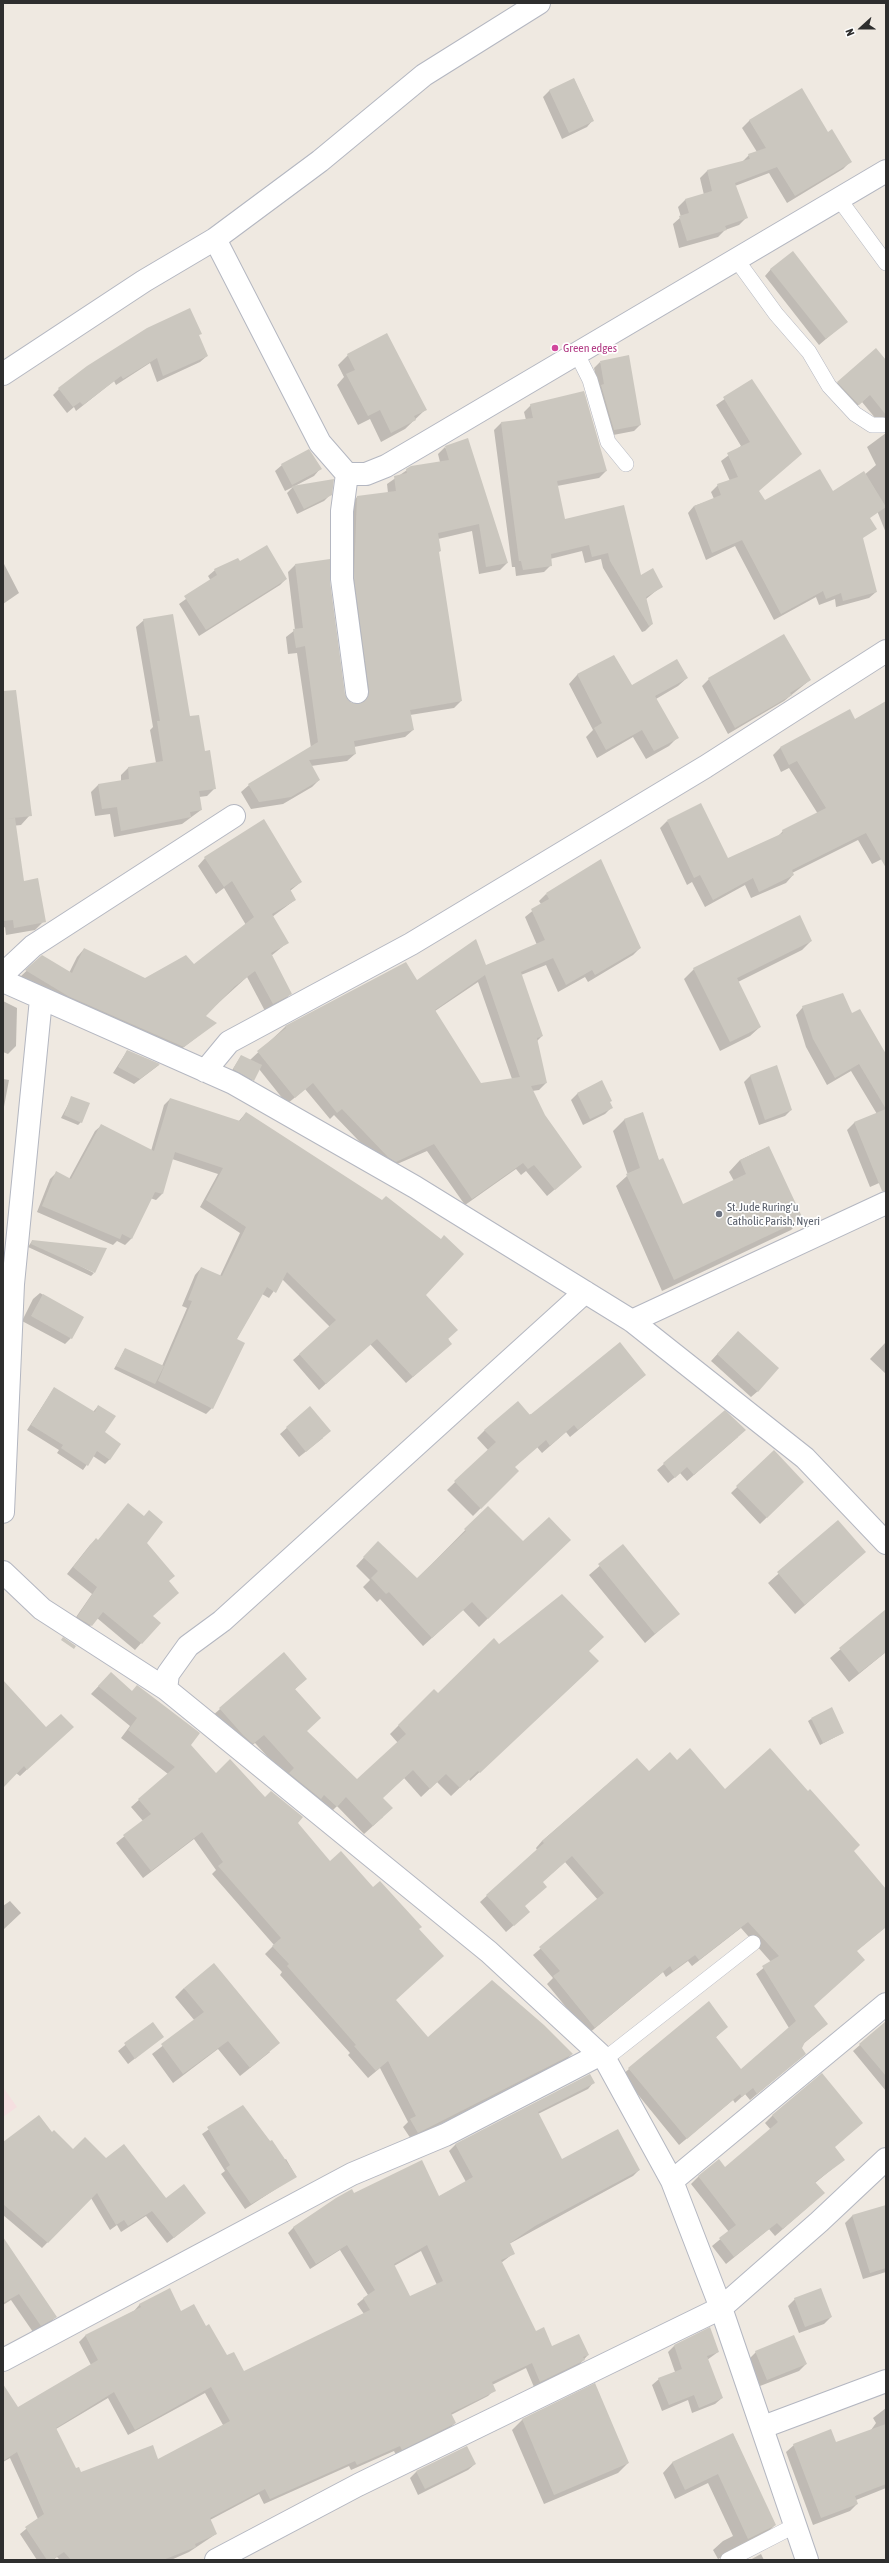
<!DOCTYPE html>
<html>
<head>
<meta charset="utf-8">
<style>
  body { margin:0 }
  #map { position:relative; width:889px; height:2563px; overflow:hidden; background:#efe9e1; font-family:"Asap Condensed",sans-serif }
  canvas { display:block }
  .frame { position:absolute; inset:0; border:4px solid #2e2e2e; pointer-events:none }
  .north { position:absolute; left:841px; top:8px; width:40px; height:40px; -webkit-text-stroke:3px #fff; paint-order:stroke; rotate:249deg; font-size:11px; font-weight:700; line-height:16px; text-align:center; color:#2e2e2e }
  .north::after { content:''; display:block; margin:auto; width:14px; height:18px; background:#2e2e2e; clip-path:polygon(50% 0,100% 100%,50% 72%,0 100%) }
</style>
</head>
<body>
<div id="map">
<canvas width="889" height="2563"></canvas>
<div class="frame"></div>
<div class="north">N</div>
</div>
<script>
const ctx = document.querySelector('canvas').getContext('2d');
ctx.lineJoin = 'round';
function fill(path, color) {
  ctx.fillStyle = color;
  ctx.fill(path, 'evenodd');
}
function shape(rows) {
  const path = new Path2D();
  for (const r of rows) {
    path.moveTo(r[0], r[1]);
    for (let i = 2; i < r.length; i += 2) path.lineTo(r[i], r[i + 1]);
  }
  return path;
}
function trace(path, color, width, dash) {
  ctx.strokeStyle = color;
  ctx.lineWidth = width;
  ctx.lineCap = dash ? 'butt' : 'round';
  ctx.setLineDash(dash || []);
  ctx.stroke(path);
}
function label(font, color, halo, rows, align = 'center') {
  ctx.font = font + ' "Asap Condensed",sans-serif';
  ctx.lineWidth = 3.5;
  ctx.setLineDash([]);
  ctx.textBaseline = 'middle';
  ctx.strokeStyle = halo;
  ctx.fillStyle = color;
  for (const [text, x, y, turn = 0] of rows) {
    ctx.save();
    ctx.translate(x, y);
    ctx.rotate((+turn || 0) * Math.PI / 180);
    ctx.textAlign = isNaN(turn) ? turn : align;
    if (halo) ctx.strokeText(text, 0, 0);
    ctx.fillText(text, 0, 0);
    ctx.restore();
  }
}
fill(shape([
  [3,2087,17,2107,3,2117]
]), '#f5dfe0');
fill(shape([
  [574,79,593,120,587,127,562,139,543,97,549,91],
  [750,120,850,162,843,169,787,203,769,173,735,186,746,218,739,225,725,230,718,237,679,248,673,224,681,217,678,207,685,200,704,195,700,178,707,171,742,162,749,155,757,152,742,128],
  [771,269,847,321,819,345,765,276],
  [198,336,207,356,200,362,157,382,150,363,116,385,114,381,76,411,74,407,67,413,53,395,59,389],
  [348,355,425,410,405,429,381,442,370,419,358,425,337,385,344,377,338,365],
  [600,362,640,425,634,431,608,436,594,368],
  [886,362,886,431,862,402,851,411,831,390,838,382],
  [752,380,758,491,765,501,876,592,869,598,836,607,835,599,819,605,816,597,774,620,735,546,706,560,688,513,694,506,714,499,711,492,718,485,730,481,721,461,741,446,716,405],
  [531,405,606,471,599,478,557,486,564,520,641,577,662,586,646,599,652,624,645,631,642,632,603,568,601,559,585,563,582,551,550,559,551,565,544,572,516,576,515,567,512,567,494,430,501,423,526,420,524,412],
  [886,433,886,533,863,476,876,465,867,447],
  [445,447,507,563,500,570,479,574,472,531,438,539,438,553,461,701,454,708,410,715,413,730,405,737,354,747,355,754,347,761,311,766,319,780,312,787,283,804,251,809,241,792,249,785,311,748,297,653,288,654,286,637,295,630,288,572,295,565,329,581,344,694,351,704,360,704,362,698,348,586,350,505,357,497,388,493,387,484,407,470,440,462,438,454],
  [282,465,320,469,314,476,293,487,331,494,324,501,297,514,287,493,293,487,285,491,275,471],
  [3,562,19,593,3,604],
  [239,563,286,579,280,585,199,636,179,604,211,581,208,576,215,570],
  [144,620,204,752,214,789,207,796,199,797,201,810,182,824,114,837,110,814,95,816,91,792,98,785,121,781,121,775,128,768,156,763,150,730,153,727,136,627],
  [614,656,632,686,687,678,678,686,656,699,677,738,669,746,646,759,633,737,597,758,586,737,593,730,569,684,577,675],
  [709,679,810,680,784,701,728,734,702,686],
  [886,703,886,857,872,864,858,840,792,873,793,875,786,883,751,898,745,885,705,907,692,882,687,885,660,828,667,821,727,860,777,837,783,831,818,814,789,768,781,772,773,755,780,748,849,711,854,720],
  [3,714,30,815,21,825,3,827],
  [3,854,23,882,43,922,35,930,6,935,5,927,3,928],
  [205,858,301,882,290,891,295,900,272,917,287,943,271,956,291,993,284,1001,265,1011,247,977,204,1016,215,1023,175,1054,19,978,42,956,69,973,77,957,84,949,145,980,194,966,246,925,224,888,216,894,198,866],
  [546,894,640,948,633,955,588,982,585,977,558,992,546,965,521,975,542,1036,537,1041,546,1083,539,1090,532,1091,573,1174,547,1196,526,1171,521,1175,516,1169,465,1205,427,1151,388,1168,381,1164,334,1115,330,1119,305,1089,287,1104,259,1069,250,1083,231,1072,241,1056,250,1060,285,1027,405,964,416,982,486,967,537,945,525,917,541,904,539,901],
  [478,982,512,1079,480,1084,435,1011],
  [811,941,802,950,738,982,760,1027,750,1036,720,1051,684,979,694,969],
  [3,1001,17,1008,16,1046,8,1054,3,1052],
  [803,1007,852,1015,886,1055,886,1180,870,1187,847,1130,854,1123,877,1114,851,1071,827,1085,806,1047,796,1015],
  [127,1051,159,1065,134,1084,113,1073],
  [776,1067,791,1110,785,1116,759,1125,744,1082,750,1076],
  [3,1079,9,1080,3,1112],
  [602,1081,611,1108,605,1114,583,1125,571,1100,577,1094],
  [72,1097,81,1122,78,1125,61,1118],
  [170,1099,238,1122,246,1113,424,1295,451,1344,406,1383,370,1344,319,1390,293,1360,330,1327,282,1279,269,1298,262,1294,236,1340,212,1408,206,1414,114,1369,125,1349,162,1366,187,1308,182,1306,195,1275,201,1268,220,1276,240,1233,200,1207,218,1174,172,1159,162,1194,156,1200,150,1198,131,1239,125,1245,117,1241,113,1245,37,1212,50,1179,56,1173,69,1179,95,1131,102,1125,151,1151,164,1105],
  [642,1114,659,1161,682,1206,734,1181,729,1172,740,1160,768,1147,802,1219,791,1230,662,1291,616,1186,628,1175,613,1131,624,1120],
  [32,1241,94,1273,91,1276,28,1247],
  [40,1293,82,1317,71,1338,65,1344,22,1321,33,1299],
  [731,1339,758,1391,751,1397,711,1361],
  [886,1342,886,1374,870,1359],
  [645,1375,570,1437,566,1432,542,1453,537,1447,514,1467,518,1471,473,1516,447,1490,488,1450,477,1438,485,1430],
  [54,1388,93,1412,98,1406,110,1459,105,1464,93,1456,83,1470,57,1453,59,1450,27,1430],
  [310,1407,323,1438,299,1457,280,1434],
  [724,1412,738,1437,687,1481,680,1473,668,1483,657,1470],
  [773,1452,803,1482,760,1524,731,1493],
  [128,1504,145,1543,168,1582,152,1616,159,1623,135,1650,97,1618,85,1632,72,1623,92,1594,67,1574,90,1545,96,1539,98,1541],
  [488,1507,523,1543,569,1540,479,1627,463,1610,423,1646,380,1599,377,1602,363,1587,370,1580,356,1566,370,1551,417,1579],
  [838,1521,865,1552,795,1614,768,1583],
  [623,1546,678,1614,645,1643,589,1575],
  [886,1611,886,1652,849,1682,830,1658],
  [499,1645,588,1651,589,1670,470,1781,469,1779,451,1796,437,1782,421,1797,404,1778,382,1798,383,1817,364,1834,337,1806,328,1815,286,1777,255,1743,244,1752,211,1717,220,1709,306,1679,294,1690,306,1731,357,1780,398,1743,390,1734,434,1690,438,1694],
  [111,1673,132,1692,137,1687,199,1733,190,1745,216,1775,265,1799,296,1823,330,1862,373,1889,418,1929,394,2001,428,2039,572,2054,564,2062,411,2139,403,2127,408,2122,380,2068,368,2078,348,2055,350,2053,280,1975,282,1972,265,1954,274,1945,212,1874,216,1870,194,1839,143,1878,116,1843,143,1821,131,1807,168,1774,121,1738,130,1726,91,1694],
  [3,1681,46,1729,65,1734,20,1776,16,1773,3,1786],
  [811,1719,843,1733,820,1745,808,1721],
  [637,1759,649,1773,677,1761,725,1790,853,1851,886,1891,886,1927,856,1951,813,2006,827,2024,802,2045,800,2048,805,2054,750,2100,745,2094,735,2103,733,2100,679,2145,622,2075,629,2069,726,2027,715,2038,741,2070,789,2028,756,1974,771,1962,741,1928,692,1966,688,1961,666,1977,663,1972,588,2034,547,1984,553,1978,533,1955,598,1900,565,1862,542,1882,524,1907,522,1918,506,1932,480,1902,537,1850,536,1848,542,1841],
  [10,1901,21,1913,3,1930,3,1906],
  [184,1988,270,2052,240,2076,218,2049,173,2083,152,2054,195,2021,175,1997],
  [886,2022,886,2091,853,2051],
  [152,2023,162,2037,128,2064,118,2051],
  [590,2075,593,2083,588,2089,538,2114,561,2160,639,2170,633,2176,509,2244,514,2253,501,2263,535,2332,552,2347,588,2355,578,2366,534,2387,526,2368,492,2385,494,2390,488,2396,451,2415,455,2423,449,2429,396,2455,394,2451,351,2470,349,2466,264,2504,259,2494,210,2520,216,2534,189,2552,171,2560,60,2560,57,2557,53,2560,37,2560,20,2534,38,2519,10,2458,3,2462,3,2392,17,2409,91,2365,79,2342,85,2336,134,2311,140,2304,180,2312,206,2327,227,2357,244,2372,364,2314,357,2304,368,2295,340,2250,310,2269,288,2233,294,2227,354,2194,438,2197,466,2182,449,2151,455,2145],
  [421,2251,437,2285,410,2297,394,2266],
  [205,2393,223,2425,158,2461,81,2474,76,2470,56,2429,108,2398,128,2435],
  [243,2106,284,2160,286,2159,296,2176,245,2209,221,2174,225,2171,202,2134],
  [773,2115,834,2147,843,2160,815,2183,816,2200,775,2236,769,2229,726,2264,712,2246,729,2232,691,2184,699,2176,725,2169,771,2130,765,2123],
  [52,2134,73,2150,106,2159,198,2219,167,2243,146,2216,121,2232,117,2225,110,2230,91,2198,42,2248,3,2215,3,2143],
  [886,2206,886,2272,863,2279,845,2223,852,2216],
  [3,2239,56,2317,48,2324,33,2332,11,2300,3,2305],
  [795,2299,831,2317,824,2324,799,2333,788,2306],
  [674,2346,718,2352,707,2360,722,2398,715,2404,692,2413,688,2400,662,2411,652,2385,659,2379,675,2372,668,2352],
  [756,2352,806,2364,799,2371,760,2386,749,2359],
  [594,2385,628,2463,618,2473,544,2504,512,2430,522,2420],
  [886,2408,886,2488,856,2500,857,2504,850,2511,813,2525,786,2452,794,2445,835,2444,871,2430,876,2423,873,2418],
  [733,2434,775,2525,766,2534,718,2559,713,2550,723,2541,733,2536,708,2483,675,2499,663,2473,672,2463],
  [475,2464,468,2470,418,2495,410,2478,416,2472],
  [761,2554,764,2560,750,2560]
]), '#0003');
fill(shape([
  [574,78,594,121,569,133,549,90],
  [802,88,828,132,832,129,852,162,795,196,777,167,735,183,748,218,725,226,727,230,687,241,679,216,689,213,685,199,712,191,707,170,750,159,748,154,766,148,749,120],
  [793,251,848,322,826,339,770,269],
  [190,308,202,334,199,335,208,356,163,376,157,358,123,379,121,376,83,405,80,402,73,407,58,388,87,366,147,328],
  [387,333,427,410,414,416,416,420,391,433,380,410,368,416,346,374,355,370,347,354],
  [876,348,886,360,886,415,870,395,859,405,837,382],
  [629,355,641,425,614,430,601,385,604,384,600,361],
  [752,379,802,454,759,491,765,500,820,469,833,491,864,471,886,507,870,518,877,529,863,538,877,592,843,601,841,593,826,599,823,591,781,614,742,540,712,553,694,506,721,495,717,484,738,477,727,453,750,442,723,397],
  [584,391,607,471,557,481,565,519,624,505,641,575,653,568,663,587,646,597,653,624,649,626,610,561,608,553,592,557,589,545,551,554,552,566,523,570,521,561,519,561,501,422,533,418,530,404],
  [468,438,508,563,486,567,479,524,438,533,441,551,439,552,462,701,410,710,414,730,354,741,356,754,309,760,320,780,291,797,259,802,248,784,318,742,305,646,296,648,293,629,303,628,295,564,330,559,330,581,345,694,352,703,364,702,369,690,354,578,357,496,396,491,394,476,407,473,406,469,411,466,449,460,445,446],
  [309,449,322,469,292,485,281,464],
  [334,479,332,495,304,509,292,486],
  [267,545,287,579,206,630,184,596,217,575,214,569,238,558,240,561],
  [173,614,190,716,199,715,205,751,210,750,216,789,199,791,202,810,190,812,191,817,121,831,117,807,102,809,98,784,129,779,128,767,163,761,157,721,160,721,143,619],
  [784,634,811,680,790,693,792,695,735,728,708,678],
  [614,655,632,685,677,659,688,678,655,696,679,738,654,751,642,730,606,750,594,728,602,723,577,674],
  [16,690,32,816,3,819,15,818,24,881,38,878,46,922,14,928,13,920,3,921,3,691],
  [886,701,886,868,866,833,792,870,794,875,759,892,753,878,713,900,700,875,694,878,667,820,701,803,728,858,783,833,782,830,826,808,797,761,789,765,780,747,850,709,855,719],
  [264,819,302,882,290,889,296,900,272,914,289,943,271,953,292,994,273,1004,255,971,234,987,206,1016,217,1023,184,1047,68,996,25,970,42,955,72,973,84,948,145,978,186,955,194,964,254,917,232,881,224,887,204,857],
  [601,859,641,948,595,975,592,970,566,985,553,958,521,972,543,1036,537,1038,547,1083,531,1086,545,1115,582,1167,555,1190,534,1165,528,1169,523,1163,472,1199,434,1144,396,1162,388,1157,342,1109,337,1113,313,1083,295,1098,257,1051,286,1028,285,1026,406,962,417,980,476,939,486,965,545,940,531,909,549,899,546,893],
  [485,975,520,1077,481,1083,435,1010],
  [800,915,812,941,737,978,761,1027,730,1042,693,968],
  [843,993,852,1013,860,1009,886,1054,886,1109,859,1064,835,1078,813,1039,802,1006],
  [127,1050,160,1064,140,1079,118,1067],
  [241,1055,262,1065,254,1081,233,1069],
  [777,1065,792,1110,765,1120,750,1075],
  [602,1080,612,1101,610,1102,613,1108,590,1119,577,1093],
  [71,1096,90,1103,82,1123,64,1115],
  [170,1098,240,1121,246,1112,382,1200,386,1196,441,1239,444,1235,464,1254,426,1295,458,1330,448,1339,452,1344,413,1377,377,1339,326,1384,299,1354,336,1320,287,1272,276,1293,267,1287,237,1339,245,1343,213,1409,158,1381,192,1301,188,1300,201,1267,222,1276,246,1227,206,1200,223,1168,175,1152,163,1194,155,1192,132,1239,122,1234,120,1239,42,1206,56,1171,71,1179,101,1124,154,1151],
  [886,1109,886,1191,882,1191,854,1122],
  [643,1112,659,1160,663,1158,683,1204,746,1174,740,1160,769,1146,803,1219,674,1280,626,1174,640,1168,624,1119],
  [32,1240,107,1248,95,1273,31,1244],
  [43,1294,84,1317,72,1339,31,1316],
  [738,1331,779,1368,758,1392,717,1354],
  [620,1342,646,1375,578,1430,574,1425,550,1446,546,1440,515,1467,519,1471,481,1509,454,1481,496,1442,484,1430,518,1401,530,1415],
  [125,1348,164,1366,155,1384,116,1366],
  [54,1387,95,1412,98,1405,116,1416,105,1432,121,1444,110,1460,97,1451,88,1466,61,1448,63,1445,31,1425],
  [310,1406,331,1431,306,1452,286,1427],
  [725,1410,746,1430,694,1475,687,1467,675,1478,663,1463],
  [774,1450,804,1482,767,1518,736,1486],
  [128,1503,144,1516,149,1510,163,1522,147,1543,175,1576,169,1581,179,1593,153,1616,161,1623,142,1644,103,1612,92,1626,77,1617,97,1587,73,1567,96,1538,98,1540],
  [488,1506,523,1541,549,1517,571,1540,488,1619,472,1602,432,1638,389,1592,386,1594,371,1578,378,1571,363,1557,378,1541,417,1578,466,1531,464,1529],
  [838,1520,866,1552,805,1605,777,1572],
  [623,1544,680,1614,655,1634,598,1564],
  [562,1594,604,1637,589,1651,599,1661,480,1773,478,1771,460,1788,446,1774,430,1789,413,1770,383,1798,393,1808,373,1826,346,1797,337,1807,324,1795,321,1799,289,1773,294,1768,264,1735,253,1744,243,1735,219,1708,284,1652,307,1679,295,1689,321,1718,307,1731,357,1779,406,1734,398,1725,434,1689,438,1693,494,1638,499,1644],
  [886,1609,886,1652,859,1673,839,1648],
  [63,1637,76,1646,74,1649,61,1640],
  [111,1672,132,1691,137,1685,200,1733,191,1745,216,1773,230,1759,265,1797,271,1791,303,1817,298,1823,330,1861,341,1851,373,1887,380,1881,422,1927,419,1929,444,1956,396,2000,428,2037,492,1980,544,2025,573,2054,418,2133,410,2119,416,2116,388,2061,376,2071,354,2046,356,2045,287,1966,289,1964,272,1946,281,1938,218,1866,223,1862,202,1832,151,1871,123,1835,151,1814,138,1799,175,1767,128,1730,137,1718,98,1686],
  [3,1680,46,1727,61,1714,74,1727,27,1770,24,1766,3,1788],
  [832,1707,844,1733,823,1743,811,1718],
  [690,1748,725,1789,770,1748,808,1791,810,1789,860,1845,854,1851,886,1889,886,1927,857,1951,865,1960,814,2006,828,2024,805,2042,802,2048,806,2054,757,2094,753,2088,742,2097,740,2094,687,2139,628,2068,709,2001,728,2027,716,2037,741,2069,796,2021,762,1966,779,1956,748,1922,699,1960,695,1955,673,1971,670,1966,595,2028,553,1976,560,1971,539,1947,604,1893,572,1856,543,1882,547,1887,525,1906,530,1912,514,1926,486,1895,544,1843,542,1841,637,1758,649,1771,670,1752,677,1760],
  [214,1963,280,2043,250,2068,228,2041,183,2074,161,2044,204,2012,184,1988],
  [886,2021,886,2076,859,2044],
  [153,2022,164,2037,135,2059,124,2043],
  [822,2073,863,2123,835,2147,845,2160,815,2182,825,2193,783,2229,777,2223,734,2257,719,2238,736,2225,698,2176,719,2159,725,2167,778,2122,772,2115],
  [590,2074,595,2083,538,2112,562,2159,618,2129,640,2170,535,2226,510,2243,515,2254,501,2260,536,2331,544,2327,552,2346,579,2334,589,2355,583,2357,585,2360,540,2382,532,2363,492,2382,496,2391,451,2413,456,2423,402,2450,400,2446,357,2465,355,2461,270,2499,265,2489,210,2518,217,2534,195,2544,196,2547,163,2560,71,2560,64,2552,52,2560,47,2560,25,2527,44,2514,17,2452,3,2461,3,2384,18,2407,98,2360,85,2335,141,2307,139,2304,170,2288,181,2311,194,2304,206,2326,209,2324,227,2355,234,2352,244,2371,370,2310,363,2298,375,2290,347,2245,316,2264,293,2227,336,2198,352,2189,354,2193,422,2160,439,2196,473,2177,455,2144],
  [427,2245,443,2281,410,2296,394,2264],
  [211,2387,230,2421,158,2459,153,2445,81,2472,79,2467,76,2468,56,2428,114,2392,135,2430],
  [243,2105,270,2141,272,2140,297,2177,251,2204,226,2168,230,2165,207,2127],
  [39,2115,52,2132,54,2130,73,2149,85,2137,106,2158,124,2144,166,2198,184,2184,206,2213,174,2238,152,2211,128,2226,124,2220,116,2225,97,2193,48,2243,3,2204,3,2142],
  [886,2205,886,2268,870,2273,852,2215],
  [3,2237,57,2317,41,2326,19,2294,3,2303],
  [821,2288,832,2317,805,2327,794,2298],
  [710,2327,719,2352,707,2356,723,2398,699,2408,694,2395,669,2405,658,2378,682,2369,674,2345],
  [794,2335,807,2364,767,2380,755,2351],
  [595,2383,629,2463,554,2495,522,2419],
  [886,2424,886,2484,855,2496,858,2504,821,2518,793,2444,831,2429,836,2442],
  [733,2433,776,2525,748,2539,718,2474,685,2490,672,2462],
  [467,2446,476,2464,425,2489,416,2471]
]), '#cbc7bf');
const lane = shape([
  [839,199,886,263],
  [736,259,776,314,809,352,829,386,855,414,872,425,883,425],
  [577,354,590,380,608,442,626,464],
  [605,2059,753,1943],
  [728,2560,796,2525]
]);
const street = shape([
  [215,239,320,443,347,474,366,474,386,466,427,442,886,171],
  [3,374,144,281,215,239,320,161,424,75,539,3],
  [347,474,342,511,342,579,357,692],
  [3,974,33,946,234,816],
  [3,981,233,1083,415,1187,632,1321,805,1458,886,1543],
  [205,1071,229,1042,411,944,705,767,886,651],
  [632,1321,886,1203],
  [3,1512,13,1284,41,999],
  [3,1572,42,1609,166,1689,489,1952,605,2059,672,2181,721,2308,807,2560],
  [166,1689,168,1674,188,1646,222,1621,585,1292],
  [672,2181,886,2004],
  [3,2360,352,2174,445,2135,599,2055],
  [763,2427,886,2381],
  [216,2560,358,2485,721,2308,819,2222,886,2159]
]);
trace(lane, '#b4b7c1', 16);
trace(street, '#b4b7c1', 24);
trace(lane, '#fff', 15);
trace(street, '#fff', 22);
for (const [x, y, r, color] of [
  [555,348,4,"#d1479c"],
  [719,1214,4,"#6b7280"]
]) {
  const dot = new Path2D();
  dot.arc(x, y, r, 0, 2 * Math.PI);
  ctx.fillStyle = color;
  ctx.fill(dot);
  trace(dot, '#fff', 1.5);
}
label('12px', '#b23c85', '#fff', [
  ["Green edges",563,348]
], 'left');
label('12px', '#5b616d', '#fff', [
  ["St. Jude Ruring'u",727,1207],
  ["Catholic Parish, Nyeri",727,1221]
], 'left');
</script>
</body>
</html>
